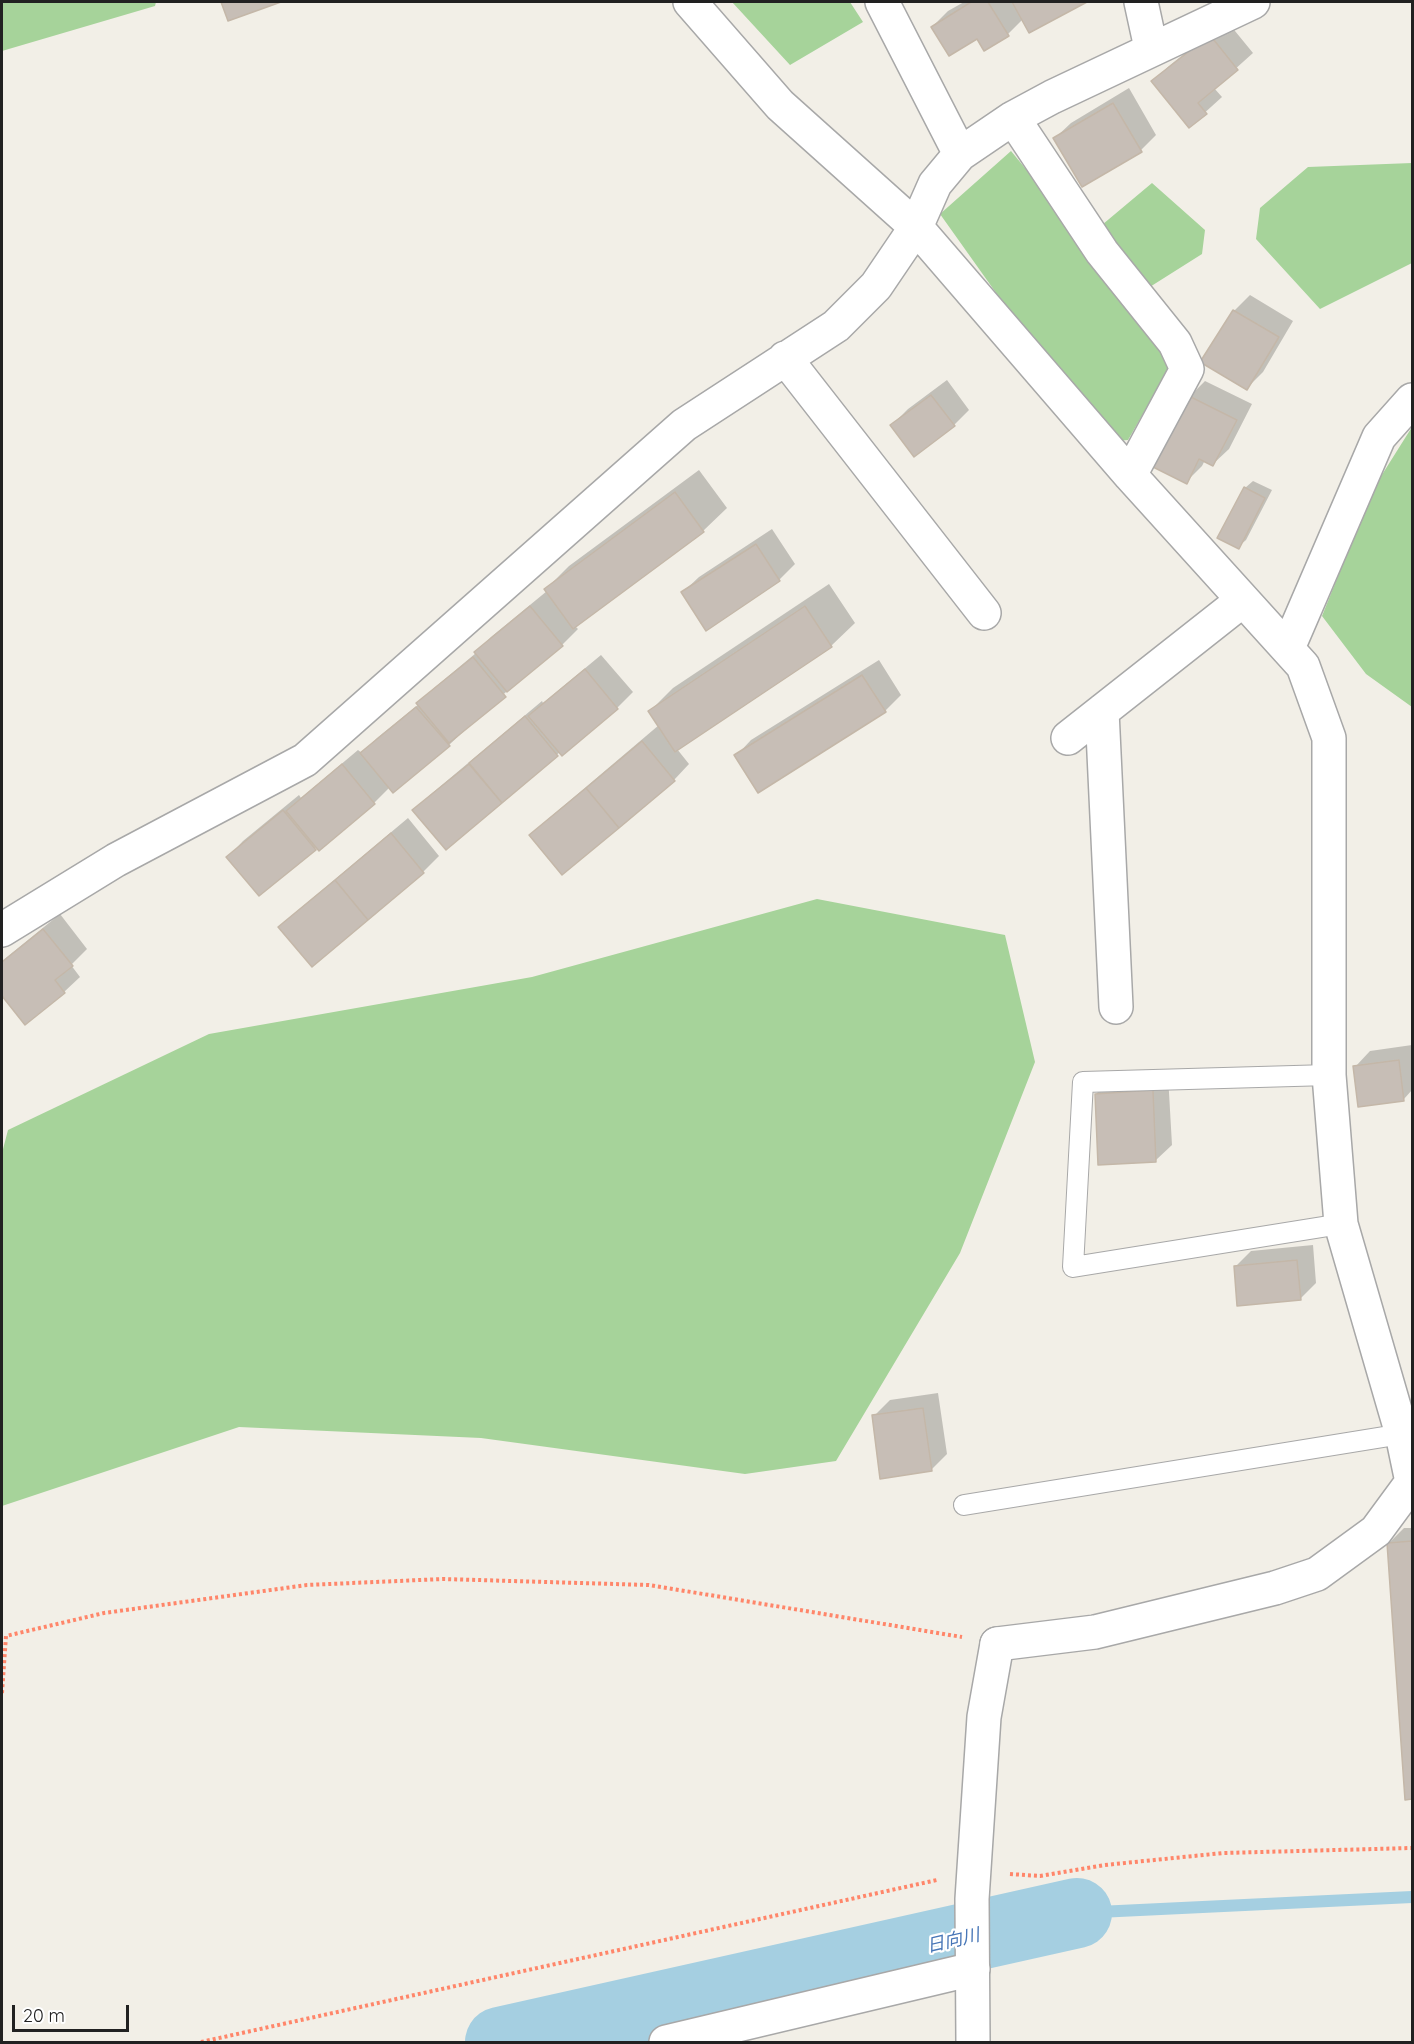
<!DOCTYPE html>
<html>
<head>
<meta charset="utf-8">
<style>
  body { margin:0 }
  #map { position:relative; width:1414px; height:2044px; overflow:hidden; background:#f2efe7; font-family:Quicksand,sans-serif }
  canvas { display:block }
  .frame { position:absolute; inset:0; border:3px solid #212121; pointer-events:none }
  .scale { position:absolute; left:12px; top:2005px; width:117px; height:27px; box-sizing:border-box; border:3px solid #212121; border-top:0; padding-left:8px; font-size:18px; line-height:21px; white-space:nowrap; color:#212121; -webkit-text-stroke:4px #fff; paint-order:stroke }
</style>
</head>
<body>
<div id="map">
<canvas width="1414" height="2044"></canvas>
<div class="frame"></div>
<div class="scale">20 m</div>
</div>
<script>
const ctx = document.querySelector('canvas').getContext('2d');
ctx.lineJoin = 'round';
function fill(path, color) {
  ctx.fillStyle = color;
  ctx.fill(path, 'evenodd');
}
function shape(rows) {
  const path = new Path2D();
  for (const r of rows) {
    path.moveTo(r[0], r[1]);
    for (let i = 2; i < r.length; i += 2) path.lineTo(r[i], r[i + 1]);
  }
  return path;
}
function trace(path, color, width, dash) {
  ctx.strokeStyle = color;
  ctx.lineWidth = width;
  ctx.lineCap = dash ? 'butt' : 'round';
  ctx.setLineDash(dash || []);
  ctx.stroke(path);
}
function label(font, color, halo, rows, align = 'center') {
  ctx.font = font + ' Quicksand,"Noto Sans JP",sans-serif';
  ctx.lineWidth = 4.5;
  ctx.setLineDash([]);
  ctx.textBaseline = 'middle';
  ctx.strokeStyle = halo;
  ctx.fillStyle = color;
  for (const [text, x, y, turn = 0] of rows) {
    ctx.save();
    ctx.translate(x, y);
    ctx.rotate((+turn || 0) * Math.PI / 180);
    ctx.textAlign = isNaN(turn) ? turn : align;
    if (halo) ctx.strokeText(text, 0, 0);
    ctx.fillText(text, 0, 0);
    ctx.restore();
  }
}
fill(shape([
  [2,2,156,2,155,6,2,51],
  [732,2,850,2,863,22,790,65],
  [1011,151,1084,240,1152,183,1205,230,1202,254,1126,302,1171,365,1128,440,1102,442,940,214],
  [1412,163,1412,263,1320,309,1256,239,1260,208,1308,167],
  [1412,427,1412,707,1366,674,1322,616,1373,489],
  [817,899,1005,935,1035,1062,960,1253,836,1461,745,1474,481,1438,239,1427,2,1506,2,1153,8,1130,209,1034,532,977]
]), '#a6d39a');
fill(shape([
  [222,2,277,2,229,19],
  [964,2,1084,2,1029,31,1023,19,1008,34,977,37,932,27,948,11],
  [1226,20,1253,53,1214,88,1222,97,1190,126,1153,81,1169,66],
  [1129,88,1156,135,1141,150,1055,138,1071,123],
  [1250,295,1293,321,1263,372,1247,388,1203,361,1234,311],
  [947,380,969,410,954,425,892,425,908,409],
  [1205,381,1252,404,1229,449,1213,464,1205,460,1202,466,1186,482,1190,396],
  [699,470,727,508,703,531,575,626,578,629,562,645,520,679,449,745,390,787,374,803,317,846,259,894,228,857,243,841,299,795,301,798,358,750,362,753,377,738,419,704,434,688,476,653,491,637,547,591,546,589,569,566],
  [1253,481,1272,490,1246,540,1238,547,1245,488],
  [772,529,795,564,779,580,706,628,683,592,699,577],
  [829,584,855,623,831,646,677,749,689,764,674,780,531,835,547,820,659,725,650,711,673,688],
  [601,655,633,692,617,708,560,752,446,848,415,811,430,795,542,701,543,703],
  [879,660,901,695,885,711,758,791,736,756,751,740],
  [408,818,439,856,423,872,312,965,281,927,296,912],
  [60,914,87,949,71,965,80,977,64,992,25,1023,2,993,2,961],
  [1412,1045,1412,1090,1404,1099,1355,1067,1370,1051],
  [1168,1075,1172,1145,1156,1160,1096,1094,1112,1078],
  [1313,1245,1316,1283,1300,1299,1235,1267,1251,1251],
  [938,1393,947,1454,931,1470,874,1416,890,1400],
  [1404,1528,1412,1528,1412,1797,1406,1798,1388,1544]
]), '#0003');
trace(shape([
  [1077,1913,1412,1897]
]), '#a5cfe1', 12);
trace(shape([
  [500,2042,1077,1913]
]), '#a5cfe1', 70);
const building = shape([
  [221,2,281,2,228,21,221,2],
  [971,2,988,2,1009,36,984,51,977,39,949,56,931,27,971,2],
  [1012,2,1087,2,1029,33,1012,2],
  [1210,35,1238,70,1198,103,1207,114,1189,128,1151,81,1210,35],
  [1113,103,1142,152,1082,187,1053,138,1113,103],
  [1233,310,1279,337,1247,390,1200,362,1233,310],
  [931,395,955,426,914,457,890,425,931,395],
  [1189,396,1237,420,1213,466,1199,459,1187,484,1153,467,1189,396],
  [1244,487,1265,498,1239,549,1217,538,1244,487],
  [675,492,704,532,573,629,544,589,675,492],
  [756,544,780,581,706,631,681,592,756,544],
  [530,606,563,646,507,692,474,652,530,606],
  [805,606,832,647,675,752,648,711,805,606],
  [473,657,506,697,449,743,416,703,473,657],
  [585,669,618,709,562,756,528,716,585,669],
  [862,675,886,712,758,793,734,755,862,675],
  [416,707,450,746,393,793,360,753,416,707],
  [525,716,558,756,502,803,469,763,525,716],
  [642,741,675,781,619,828,586,788,642,741],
  [342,764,375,804,319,851,286,811,342,764],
  [469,764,502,803,446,850,412,810,469,764],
  [586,788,619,828,562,875,529,835,586,788],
  [283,810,316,850,259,896,226,857,283,810],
  [391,833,424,873,368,920,335,880,391,833],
  [335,880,368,920,312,967,278,927,335,880],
  [43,929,73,966,55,980,65,993,25,1025,2,996,2,962,43,929],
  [1399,1060,1404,1101,1358,1107,1353,1066,1399,1060],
  [1153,1090,1156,1162,1098,1165,1095,1094,1153,1090],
  [1297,1260,1301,1300,1237,1306,1234,1266,1297,1260],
  [923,1408,932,1471,880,1479,872,1415,923,1408],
  [1412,1541,1412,1799,1405,1800,1387,1543,1412,1541]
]);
fill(building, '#c7beb6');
trace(building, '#c4b7a8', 1.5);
const service = shape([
  [1329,1075,1083,1082,1073,1267,1341,1224],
  [964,1505,1402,1434]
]);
const minor = shape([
  [690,2,780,105,916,227,1130,475,1303,666,1329,738,1329,1075,1341,1224,1402,1434,1412,1482,1376,1531,1317,1574,1275,1588,1095,1632,997,1644],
  [882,2,960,154],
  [1141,2,1151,48],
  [1013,118,1102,252,1175,343,1187,369,1130,475],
  [785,358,984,613],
  [1288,648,1379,437,1412,400],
  [1102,711,1116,1007],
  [1068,738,1243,600],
  [2,930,116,860,305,760,684,425,836,326,876,286,916,227,935,184,960,154,1013,118,1052,97,1253,2],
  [666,2042,973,1969]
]);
const tertiary = shape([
  [973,2042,972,1899,984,1717,997,1644]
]);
trace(service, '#a8a8a8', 22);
trace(minor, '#a8a8a8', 36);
trace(tertiary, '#a8a8a8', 36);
trace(shape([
  [2,1693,6,1636,104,1613,307,1585,443,1579,649,1585,962,1637],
  [1010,1874,1040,1876,1105,1865,1223,1853,1412,1848],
  [201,2042,937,1880]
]), '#ff866a', 4, [3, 3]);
trace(service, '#fff', 20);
trace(minor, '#fff', 33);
trace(tertiary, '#fff', 33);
label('italic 18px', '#4776b7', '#fff', [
  ["日向川",953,1941,-13]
]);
</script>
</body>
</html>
